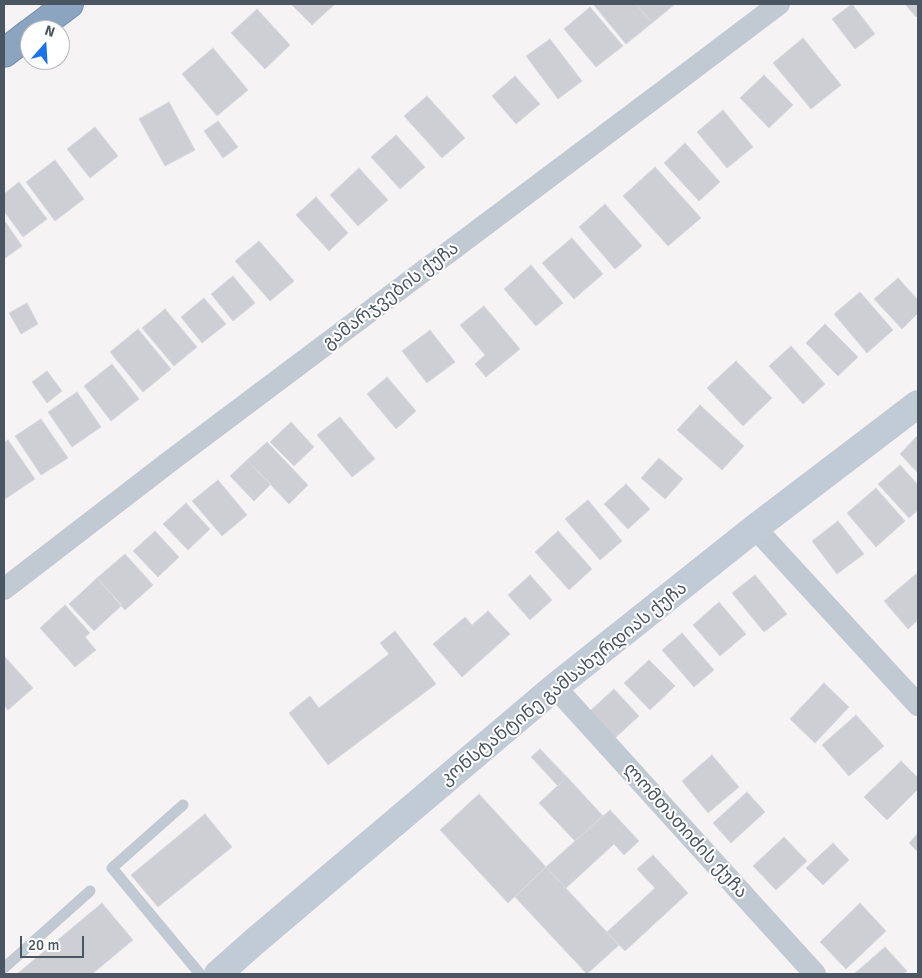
<!DOCTYPE html>
<html>
<head>
<meta charset="utf-8">
<style>
  body { margin:0 }
  #map { position:relative; width:922px; height:978px; overflow:hidden; background:#f5f3f3; font-family:Signika,sans-serif }
  canvas { display:block }
  .frame { position:absolute; inset:0; border:5px solid #4a5661; pointer-events:none }
  .north { position:absolute; left:20px; top:20px; width:50px; height:50px; box-sizing:border-box; background:#fff; border:1px solid #b7bbc0; border-radius:50%; rotate:19deg; font-size:14px; font-weight:700; line-height:20px; text-align:center; color:#4a5661 }
  .north::after { content:''; display:block; margin:auto; width:18px; height:22px; background:#1a73e8; clip-path:polygon(50% 0,100% 100%,50% 72%,0 100%) }
  .scale { position:absolute; left:20px; top:936px; width:64px; height:22px; box-sizing:border-box; border:2px solid #4a5661; border-top:0; padding-left:6px; font-size:15px; line-height:18px; white-space:nowrap; color:#4a5661; -webkit-text-stroke:4px #fff; paint-order:stroke }
</style>
</head>
<body>
<div id="map">
<canvas width="922" height="978"></canvas>
<div class="frame"></div>
<div class="north">N</div>
<div class="scale">20 m</div>
</div>
<script>
const ctx = document.querySelector('canvas').getContext('2d');
ctx.lineJoin = 'round';
function fill(path, color) {
  ctx.fillStyle = color;
  ctx.fill(path, 'evenodd');
}
function shape(rows) {
  const path = new Path2D();
  for (const r of rows) {
    path.moveTo(r[0], r[1]);
    for (let i = 2; i < r.length; i += 2) path.lineTo(r[i], r[i + 1]);
  }
  return path;
}
function trace(path, color, width, dash) {
  ctx.strokeStyle = color;
  ctx.lineWidth = width;
  ctx.lineCap = dash ? 'butt' : 'round';
  ctx.setLineDash(dash || []);
  ctx.stroke(path);
}
function label(font, color, halo, rows, align = 'center') {
  ctx.font = font + ' Signika,"Noto Sans Georgian",sans-serif';
  ctx.lineWidth = 4;
  ctx.setLineDash([]);
  ctx.textBaseline = 'middle';
  ctx.strokeStyle = halo;
  ctx.fillStyle = color;
  for (const [text, x, y, turn = 0] of rows) {
    ctx.save();
    ctx.translate(x, y);
    ctx.rotate((+turn || 0) * Math.PI / 180);
    ctx.textAlign = isNaN(turn) ? turn : align;
    if (halo) ctx.strokeText(text, 0, 0);
    ctx.fillText(text, 0, 0);
    ctx.restore();
  }
}
const building = shape([
  [291,4,335,4,312,25,291,4],
  [593,4,636,4,652,23,626,44,593,4],
  [636,4,675,4,652,23,636,4],
  [852,4,875,34,855,49,832,19,852,4],
  [905,4,918,4,918,15,916,17,905,4],
  [590,7,623,46,596,67,564,29,590,7],
  [257,9,290,45,265,69,231,33,257,9],
  [803,38,841,85,811,109,773,63,803,38],
  [550,39,582,81,558,99,526,56,550,39],
  [213,48,248,90,217,116,182,74,213,48],
  [764,75,793,105,769,128,740,98,764,75],
  [515,76,540,104,516,124,492,96,515,76],
  [427,96,465,138,442,158,404,116,427,96],
  [169,102,195,150,165,166,139,119,169,102],
  [723,110,753,147,727,168,697,132,723,110],
  [218,121,238,147,223,158,204,131,218,121],
  [95,127,118,156,90,178,67,149,95,127],
  [396,135,425,167,400,189,371,157,396,135],
  [685,143,720,182,699,201,664,163,685,143],
  [55,160,84,199,55,221,26,182,55,160],
  [655,167,701,218,668,246,623,196,655,167],
  [359,168,388,200,358,226,330,195,359,168],
  [19,182,47,219,23,237,4,211,4,194,19,182],
  [316,197,348,233,329,251,296,215,316,197],
  [605,204,642,246,615,269,579,227,605,204],
  [4,220,22,246,4,259,4,220],
  [572,238,603,274,574,299,542,263,572,238],
  [259,241,294,281,270,301,235,261,259,241],
  [531,265,563,303,536,326,504,289,531,265],
  [233,276,255,303,233,321,211,294,233,276],
  [898,278,918,300,918,313,902,329,874,299,898,278],
  [860,292,893,330,867,353,834,314,860,292],
  [204,298,226,324,202,343,181,317,204,298],
  [27,303,38,324,21,334,9,313,27,303],
  [484,306,520,349,486,377,475,364,485,355,460,325,484,306],
  [165,309,197,347,174,366,142,328,165,309],
  [825,324,858,357,838,376,806,343,825,324],
  [138,329,171,369,143,392,110,352,138,329],
  [430,330,455,362,427,383,402,351,430,330],
  [791,346,825,384,803,404,769,366,791,346],
  [736,361,772,398,743,426,707,388,736,361],
  [112,364,139,399,111,421,84,386,112,364],
  [47,371,62,391,47,403,32,382,47,371],
  [387,377,416,411,396,429,367,394,387,377],
  [77,392,101,427,72,447,48,412,77,392],
  [700,405,744,446,722,470,677,430,700,405],
  [340,417,375,459,352,477,317,435,340,417],
  [41,419,68,458,41,475,15,436,41,419],
  [291,422,314,447,294,466,270,442,291,422],
  [918,435,918,473,900,454,918,435],
  [8,440,35,479,5,499,4,497,4,443,8,440],
  [267,442,308,485,289,504,247,460,267,442],
  [659,458,683,479,665,499,641,478,659,458],
  [247,460,271,484,254,501,230,476,247,460],
  [900,465,918,485,918,510,909,518,878,484,900,465],
  [218,480,247,515,222,536,192,501,218,480],
  [626,484,650,509,628,529,604,504,626,484],
  [876,488,905,521,876,547,847,513,876,488],
  [588,500,622,541,600,560,565,519,588,500],
  [186,503,210,529,188,550,163,524,186,503],
  [838,521,864,554,837,574,812,541,838,521],
  [155,531,179,557,158,577,133,551,155,531],
  [558,531,592,569,569,590,535,552,558,531],
  [125,554,153,585,125,610,97,578,125,554],
  [916,574,918,576,918,620,908,629,884,601,916,574],
  [530,575,552,600,530,620,508,595,530,575],
  [755,575,787,614,764,632,732,593,755,575],
  [97,578,122,605,94,631,69,604,97,578],
  [719,602,746,634,720,656,693,625,719,602],
  [65,605,90,633,85,637,96,650,75,667,40,628,65,605],
  [488,611,510,634,462,677,433,644,465,617,472,625,488,611],
  [395,631,436,684,328,765,289,713,310,696,319,708,389,654,380,643,395,631],
  [682,633,714,670,694,687,662,650,682,633],
  [5,657,33,688,8,710,4,705,4,659,5,657],
  [649,660,675,686,650,710,624,683,649,660],
  [824,683,849,707,815,743,790,719,824,683],
  [614,689,639,716,615,738,590,711,614,689],
  [856,715,884,746,849,776,822,745,856,715],
  [540,749,567,777,558,786,531,757,540,749],
  [712,755,739,787,708,813,682,781,712,755],
  [901,761,918,778,918,789,887,820,864,797,901,761],
  [567,777,603,816,575,841,539,803,567,777],
  [747,792,765,812,731,843,713,823,747,792],
  [479,794,546,867,508,903,440,830,479,794],
  [610,810,639,841,624,855,614,844,566,888,546,867,610,810],
  [205,814,232,847,158,907,131,875,205,814],
  [918,833,918,852,909,843,918,833],
  [784,837,807,861,776,890,753,866,784,837],
  [833,843,849,860,823,885,806,868,833,843],
  [653,855,688,893,625,951,607,932,655,888,637,869,653,855],
  [546,867,619,945,587,974,515,897,546,867],
  [102,903,133,940,92,974,17,974,102,903],
  [860,903,886,931,846,969,820,942,860,903],
  [885,947,907,971,903,974,854,974,885,947]
]);
fill(building, '#cdcfd5');
trace(building, '#d7d9de', 1);
const highway = shape([
  [34,30,69,4],
  [4,53,30,33]
]);
trace(highway, '#7690ad', 30);
trace(shape([
  [183,805,112,868,200,974],
  [4,968,90,891]
]), '#c1cad2', 11);
trace(shape([
  [755,528,918,705],
  [4,589,169,462,673,84,779,4],
  [555,687,815,974]
]), '#c1cad2', 22);
trace(shape([
  [218,974,254,942,555,687,755,528,918,404]
]), '#c1cbd6', 28);
trace(highway, '#8ba5c1', 28);
label('18px', '#4a5661', '#fff', [
  ["გამარჯვების ქუჩა",391,296,-37],
  ["კონსტანტინე გამსახურდიას ქუჩა",564,684,-39],
  ["ლომთათიძის ქუჩა",685,831,48]
]);
</script>
</body>
</html>
